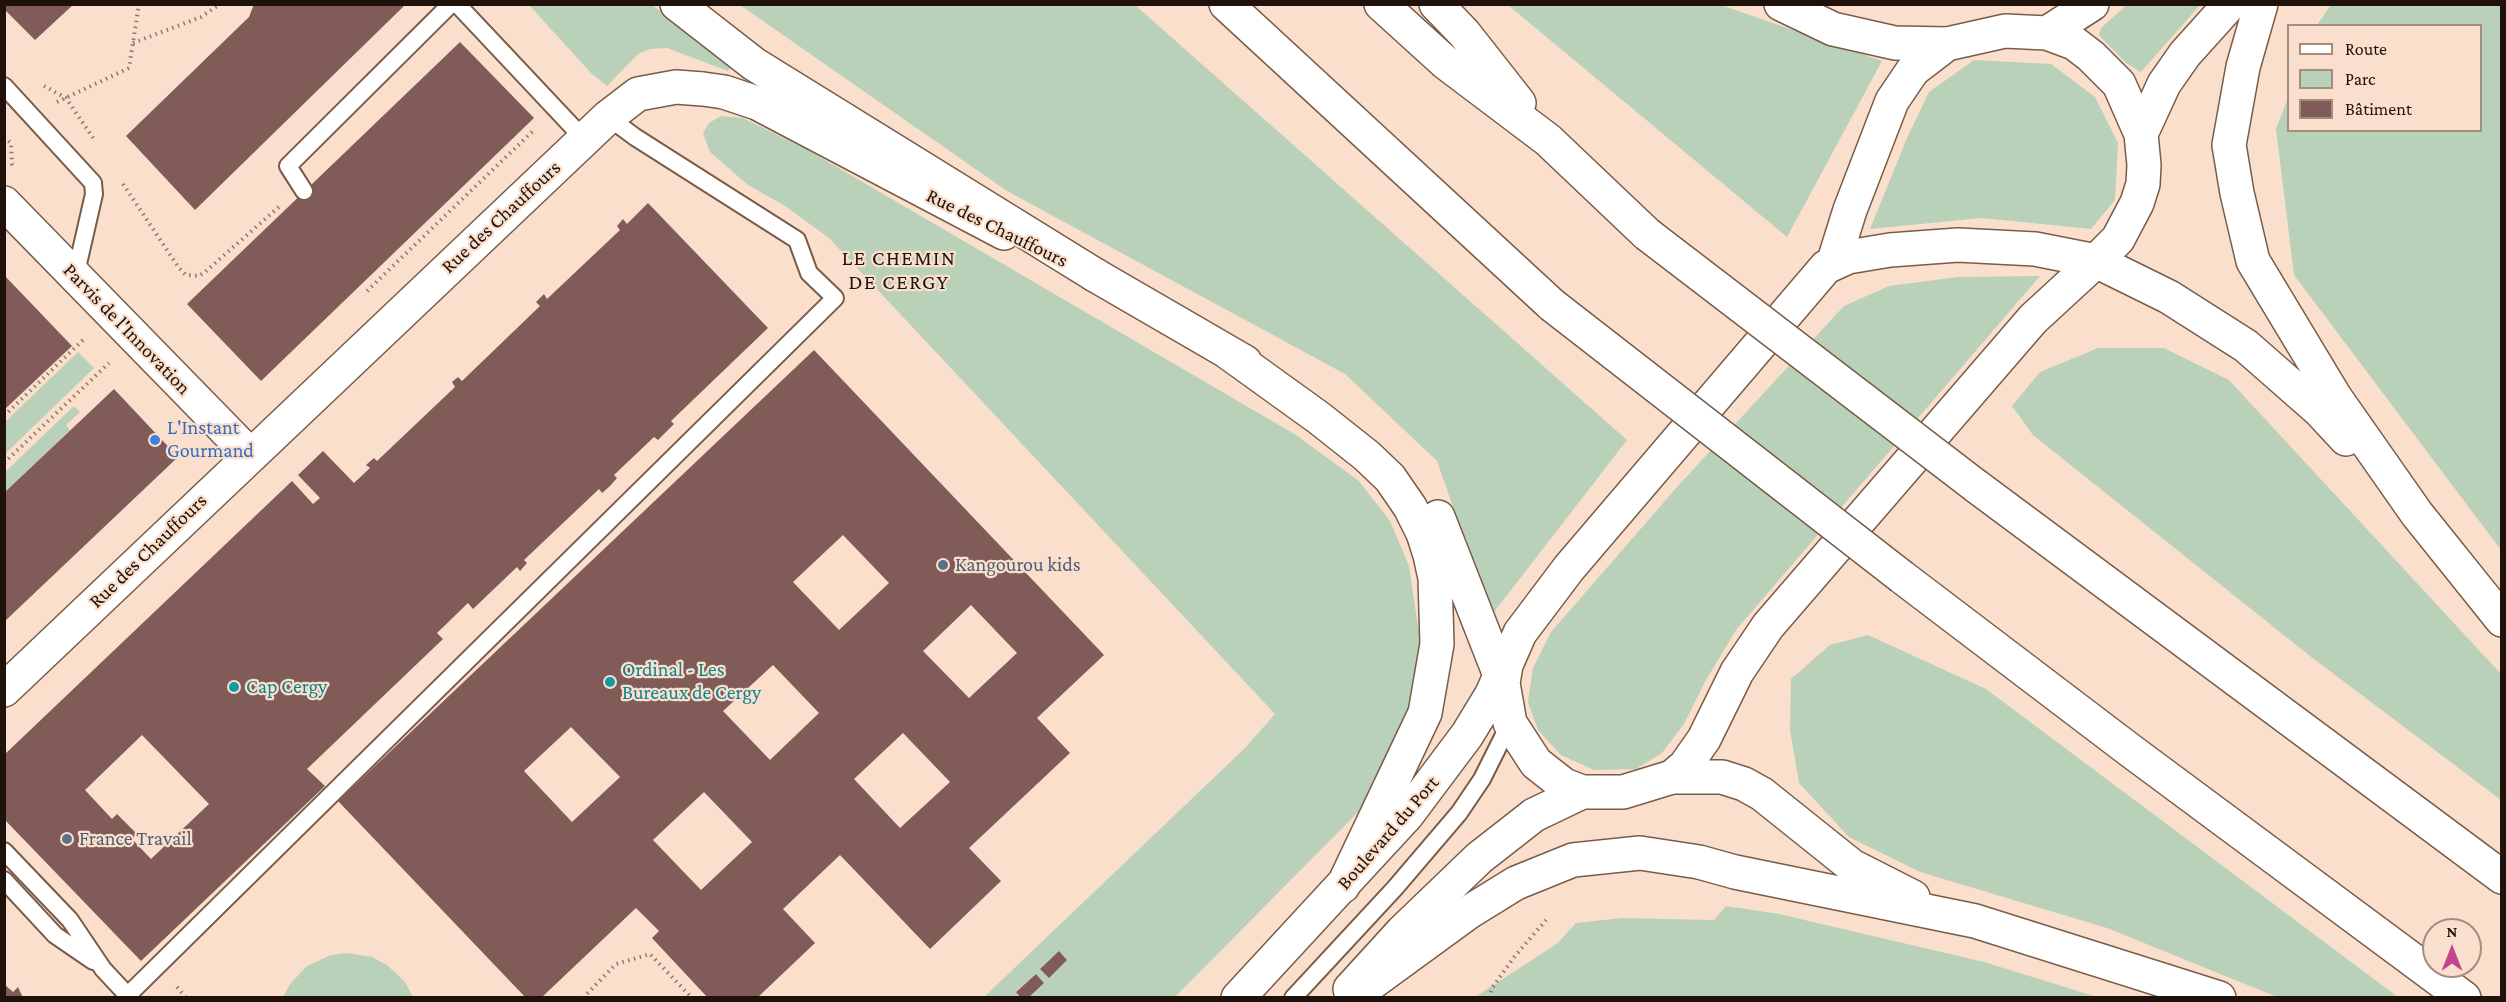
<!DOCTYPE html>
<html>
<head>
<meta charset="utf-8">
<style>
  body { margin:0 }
  #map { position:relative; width:2506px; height:1002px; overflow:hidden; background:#fadfcc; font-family:"Crimson Pro",serif }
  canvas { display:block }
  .frame { position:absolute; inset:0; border:6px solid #1e120a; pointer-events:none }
  .legend { position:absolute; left:2287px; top:24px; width:195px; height:108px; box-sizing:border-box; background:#fadfcc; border:2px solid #a28d7e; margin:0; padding:8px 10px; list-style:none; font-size:18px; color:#1e120a }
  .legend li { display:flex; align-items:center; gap:12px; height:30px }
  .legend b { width:30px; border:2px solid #a28d7e }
  .north { position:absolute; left:2422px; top:918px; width:60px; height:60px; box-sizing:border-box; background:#fadfcc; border:2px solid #a28d7e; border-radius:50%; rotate:0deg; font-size:16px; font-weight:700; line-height:24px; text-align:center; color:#1e120a }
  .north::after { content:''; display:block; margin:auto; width:21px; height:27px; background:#c5448e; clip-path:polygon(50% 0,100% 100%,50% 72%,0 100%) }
</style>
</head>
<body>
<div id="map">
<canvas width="2506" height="1002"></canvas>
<div class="frame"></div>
<ul class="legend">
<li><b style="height:8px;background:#fff"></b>Route</li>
<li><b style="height:16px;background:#bad1b9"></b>Parc</li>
<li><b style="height:16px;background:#805b57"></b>Bâtiment</li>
</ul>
<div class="north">N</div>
</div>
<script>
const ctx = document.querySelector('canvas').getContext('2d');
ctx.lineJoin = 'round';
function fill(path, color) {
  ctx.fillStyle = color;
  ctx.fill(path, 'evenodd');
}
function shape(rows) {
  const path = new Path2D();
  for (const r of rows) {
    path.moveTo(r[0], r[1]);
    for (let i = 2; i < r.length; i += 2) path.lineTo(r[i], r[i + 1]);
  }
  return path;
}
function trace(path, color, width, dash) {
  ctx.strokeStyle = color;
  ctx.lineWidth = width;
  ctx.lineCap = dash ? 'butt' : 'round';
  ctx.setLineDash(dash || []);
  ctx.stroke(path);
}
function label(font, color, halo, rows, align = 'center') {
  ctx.font = font + ' "Crimson Pro",serif';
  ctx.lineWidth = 4.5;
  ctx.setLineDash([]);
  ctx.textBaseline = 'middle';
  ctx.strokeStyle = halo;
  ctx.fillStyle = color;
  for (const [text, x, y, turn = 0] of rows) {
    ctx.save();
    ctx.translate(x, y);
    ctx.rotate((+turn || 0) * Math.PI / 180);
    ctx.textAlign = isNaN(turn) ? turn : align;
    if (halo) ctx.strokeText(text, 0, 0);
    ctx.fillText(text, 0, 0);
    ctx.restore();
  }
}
fill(shape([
  [2128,4,2200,4,2200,5,2141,72,2126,63,2099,35,2101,28],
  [529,5,652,5,734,64,728,71,667,48,650,49,638,54,607,86,591,73],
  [740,5,1135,5,1627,440,1491,616,1437,461,1345,374,1007,191],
  [1508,5,1721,5,1882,61,1787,237],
  [2331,5,2501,5,2501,550,2294,275,2276,129,2288,98,2288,130,2480,130,2480,26,2317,25],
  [1974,60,2051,64,2095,97,2118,143,2115,200,2091,229,1981,218,1870,229,1907,138,1929,92],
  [721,116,743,118,806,149,1296,435,1359,481,1390,521,1409,566,1421,647,1419,686,1402,733,1365,805,1175,997,1028,997,1044,983,1036,974,1016,991,1021,997,984,997,1245,748,1275,714,829,238,785,206,748,185,710,152,703,133,709,123],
  [1059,951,1067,960,1048,977,1040,969],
  [2040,276,1736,630,1706,680,1684,724,1662,753,1636,769,1594,770,1561,755,1538,730,1528,702,1533,668,1551,632,1678,486,1844,306,1889,286,1958,277],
  [2098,348,2164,348,2229,380,2501,674,2501,800,2310,656,2033,435,2012,406,2040,372],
  [78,352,94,368,5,454,5,422],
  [74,406,80,412,66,425,70,430,5,493,5,472],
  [1868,635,1986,689,2398,997,2277,997,2107,928,1920,872,1849,837,1799,783,1790,730,1791,679,1830,645],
  [1726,906,1779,914,1984,962,2097,997,1475,997,1558,943,1576,923,1622,918,1714,920],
  [347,953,372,957,387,965,405,982,413,997,283,997,290,984,307,966,331,955]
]), '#bad1b9');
fill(shape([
  [4,4,74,4,35,40,4,9],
  [254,4,404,6,195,210,126,136,249,17],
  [460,42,534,118,261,381,187,304],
  [648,203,768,328,671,421,674,424,658,440,654,437,614,475,617,478,610,486,602,493,599,489,524,560,527,563,520,571,517,567,473,609,468,603,437,633,443,639,307,769,325,786,141,961,4,819,4,755,292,481,313,504,320,498,298,475,323,451,354,483,370,468,366,465,374,458,377,461,455,387,452,382,458,377,462,381,540,306,536,302,544,294,547,299,620,230,617,226,623,219,627,224],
  [142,735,209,804,151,859,132,839,137,834,117,814,112,819,85,790],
  [4,275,72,346,4,410],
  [814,350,1104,655,1037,718,1070,753,969,848,1001,881,930,949,840,855,783,909,815,943,757,998,708,998,652,938,659,931,636,908,541,998,526,998,338,801],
  [843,535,889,583,839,630,793,582],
  [971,605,1017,653,969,698,923,651],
  [773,665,819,713,770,760,723,711],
  [571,727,620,777,572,822,524,771],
  [903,733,950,782,900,828,854,779],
  [704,792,752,842,701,890,653,840],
  [114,389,178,457,4,622,4,493],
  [1059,951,1067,960,1049,978,1040,969],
  [1036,974,1044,983,1028,998,1021,998,1016,992],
  [4,984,13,992,18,987,23,998,4,998]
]), '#805b57');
const service = shape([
  [457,4,584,139],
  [4,86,93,183,94,194,75,277],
  [304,191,288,166,451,4],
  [4,851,70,920,103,969,130,998],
  [4,880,55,935,93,961],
  [128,995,835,298,809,273,797,240,635,137,608,117],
  [1293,998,1395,888,1459,813,1482,779,1510,723]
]);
const minor = shape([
  [4,203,249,454],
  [4,690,608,117,638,94,676,87,703,89,724,92,757,103,1004,233]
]);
const primary = shape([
  [2047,33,2092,4],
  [2141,134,2164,84,2185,54,2230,4],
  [1834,261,1850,210,1892,101,1913,70,1947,44,2005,31,2047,33,2074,43,2091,56,2119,84,2141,134,2144,165,2143,184,2137,203,2118,239,2096,261,2033,319,1768,626,1737,672,1704,739,1685,766,1672,777,1623,792,1582,792,1564,785,1536,763,1510,723,1503,683,1506,665,1520,633,1569,568,1826,267,1848,257,1890,250,1958,245,2035,249,2096,261],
  [1095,275,1245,362],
  [1226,351,1319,418,1367,456,1390,478,1410,507,1423,533,1430,555,1435,578,1437,644,1425,713,1343,886],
  [1438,517,1503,683],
  [1350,989,1402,932,1479,858,1534,815,1582,792],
  [1238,998,1407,815,1467,735,1492,694,1503,669]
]);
const motorway = shape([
  [677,4,754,64,1095,275],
  [1226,4,1552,305],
  [1381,4,1446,63,1548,140,1647,234],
  [1436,4,1464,33,1519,103],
  [1781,4,1833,29,1895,43,1947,44],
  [2261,4,2243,67,2229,145,2237,193,2253,261,2335,397,2417,514,2502,620],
  [2096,261,2169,297,2246,346,2319,410,2346,439],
  [1976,486,2502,877],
  [1902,577,2131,751,2464,998],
  [1672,777,1722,777,1744,784,1762,794,1852,866,1913,897],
  [1351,998,1469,912,1516,883,1573,860,1640,853,1699,862,1735,872,1975,921,2219,998]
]);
trace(service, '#795c47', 20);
trace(minor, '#795c47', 36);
trace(primary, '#795c47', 36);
trace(motorway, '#795c47', 36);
trace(shape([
  [133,43,201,17,220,4],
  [44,86,66,98,93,138],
  [57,102,129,68,139,4],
  [4,137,11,143,12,164,15,168],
  [123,184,179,268,186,275,199,276,205,272,281,205],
  [367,291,535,129],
  [4,416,85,338],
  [4,463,109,363],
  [177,987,186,998],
  [583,998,616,964,650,954,692,998],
  [1489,998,1492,988,1515,956,1546,920]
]), '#8d796c', 4, [1.5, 4.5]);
trace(service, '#fff', 16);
trace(minor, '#fff', 33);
trace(primary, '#fff', 33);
trace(motorway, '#fff', 33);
const motorwayBridge = shape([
  [1647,234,1976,486],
  [1552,305,1902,577]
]);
trace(motorwayBridge, '#795c47', 36, []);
trace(motorwayBridge, '#fff', 33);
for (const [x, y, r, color] of [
  [155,440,6,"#3f7fe0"],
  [943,565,6,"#5c6f8a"],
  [610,682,6,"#0f9aa8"],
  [234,687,6,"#0f9aa8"],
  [67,839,6,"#5c6f8a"]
]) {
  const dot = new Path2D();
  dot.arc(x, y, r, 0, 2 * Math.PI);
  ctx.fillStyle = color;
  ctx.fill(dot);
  trace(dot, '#fadfcc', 2);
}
label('20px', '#1e120a', '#fadfcc', [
  ["Rue des Chauffours",501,217,-43],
  ["Rue des Chauffours",997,228,26],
  ["Parvis de l'Innovation",127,329,46],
  ["Rue des Chauffours",148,551,-44],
  ["Boulevard du Port",1388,833,-49]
]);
label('20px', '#366cbe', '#fadfcc', [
  ["L'Instant",167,428],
  ["Gourmand",167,451]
], 'left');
label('20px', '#4e5e75', '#fadfcc', [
  ["Kangourou kids",955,565],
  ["France Travail",79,839]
], 'left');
label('20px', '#0d838f', '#fadfcc', [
  ["Ordinal - Les",622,670],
  ["Bureaux de Cergy",622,693],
  ["Cap Cergy",246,687]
], 'left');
ctx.letterSpacing = '1.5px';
label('21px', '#1e120a', '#fadfcc', [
  ["LE CHEMIN",899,259],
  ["DE CERGY",899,283]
]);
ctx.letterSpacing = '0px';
</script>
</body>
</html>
